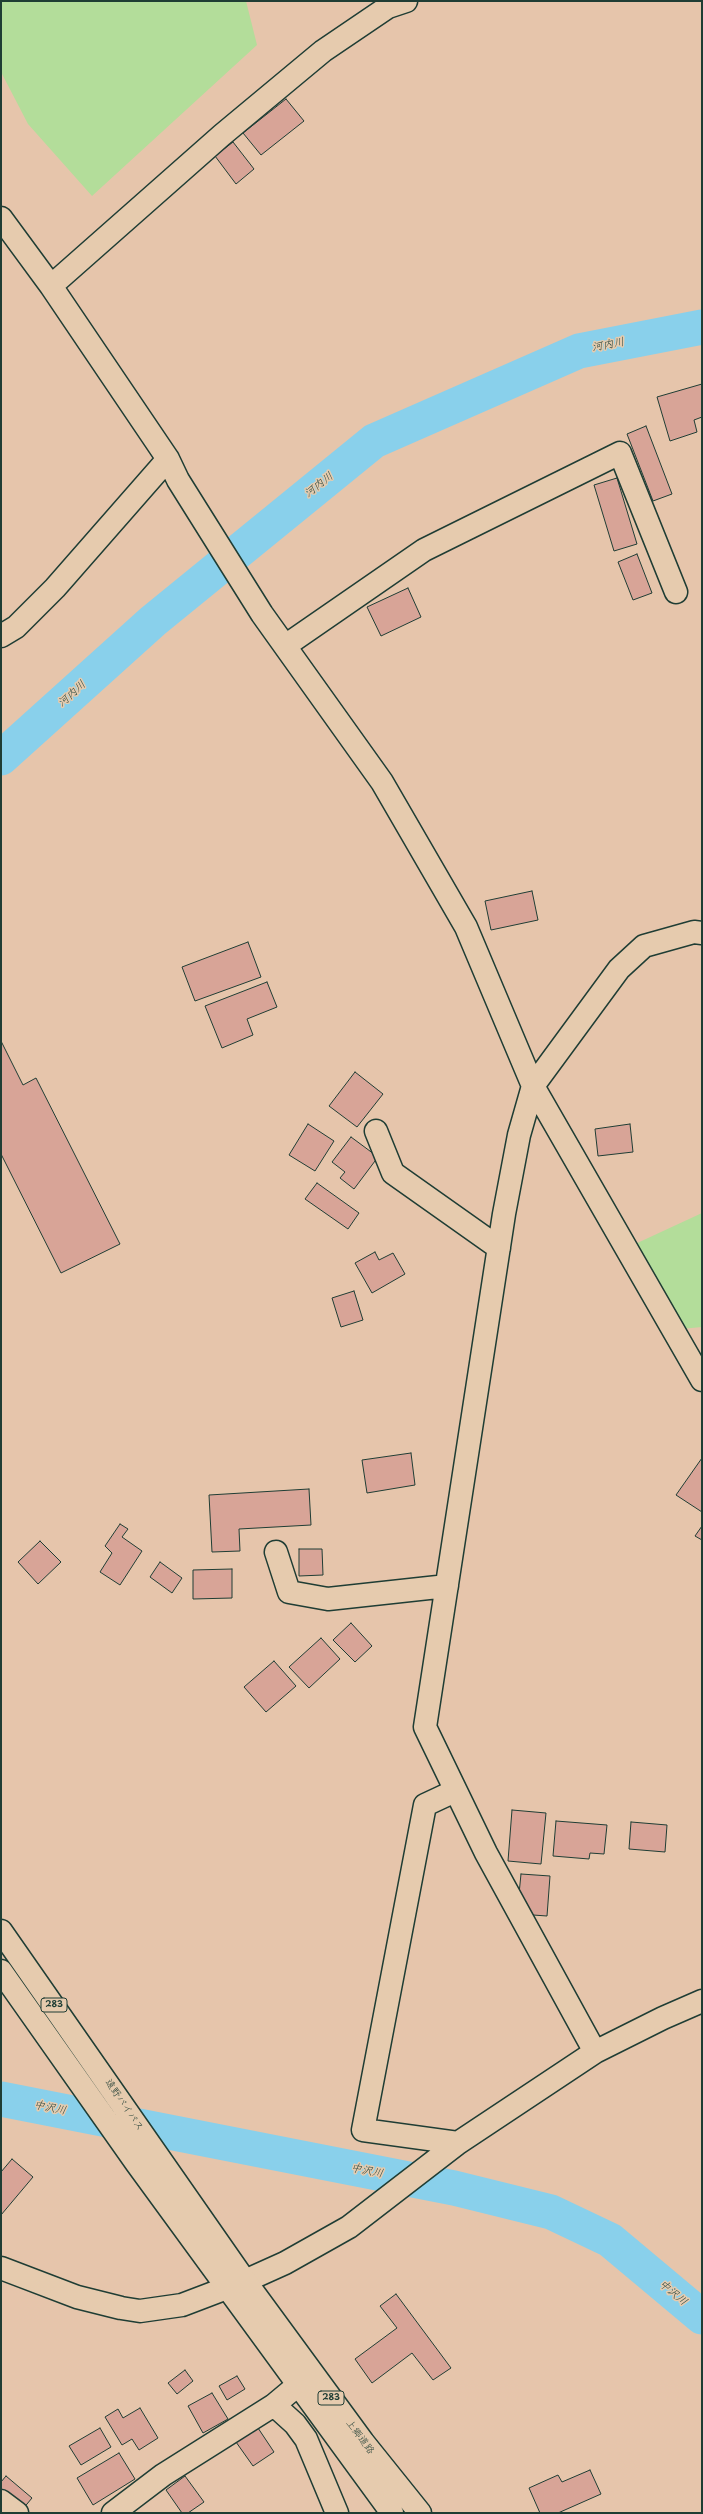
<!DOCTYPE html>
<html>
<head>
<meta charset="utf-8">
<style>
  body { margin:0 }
  #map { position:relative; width:703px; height:2514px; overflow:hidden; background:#e6c5ab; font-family:"Playpen Sans",sans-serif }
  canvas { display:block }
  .frame { position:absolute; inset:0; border:2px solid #1f3d34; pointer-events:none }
</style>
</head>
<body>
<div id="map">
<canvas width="703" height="2514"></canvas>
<div class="frame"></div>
</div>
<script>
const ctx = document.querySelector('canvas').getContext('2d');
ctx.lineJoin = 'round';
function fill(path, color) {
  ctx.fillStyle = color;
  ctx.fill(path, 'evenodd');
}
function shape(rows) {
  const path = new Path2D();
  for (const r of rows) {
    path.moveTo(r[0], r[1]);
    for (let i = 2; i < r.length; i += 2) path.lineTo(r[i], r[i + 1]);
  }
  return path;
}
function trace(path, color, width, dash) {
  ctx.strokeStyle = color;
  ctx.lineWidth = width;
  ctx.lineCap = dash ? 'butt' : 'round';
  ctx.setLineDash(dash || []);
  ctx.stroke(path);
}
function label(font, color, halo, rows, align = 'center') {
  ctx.font = font + ' "Playpen Sans","Klee One",sans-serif';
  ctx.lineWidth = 3;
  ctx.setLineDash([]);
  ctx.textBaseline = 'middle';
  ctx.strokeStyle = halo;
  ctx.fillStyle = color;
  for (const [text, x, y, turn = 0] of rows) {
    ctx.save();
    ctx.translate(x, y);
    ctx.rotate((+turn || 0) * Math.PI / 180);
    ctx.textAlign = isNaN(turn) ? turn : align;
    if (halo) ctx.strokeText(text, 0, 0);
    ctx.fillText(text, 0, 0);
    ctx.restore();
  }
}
fill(shape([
  [1,1,246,1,257,45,92,196,28,124,1,72],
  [702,1213,702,1327,660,1331,620,1251]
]), '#b3dd9a');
trace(shape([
  [1,758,153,621,374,441,579,351,702,327],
  [1,2099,454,2188,551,2212,610,2240,702,2317]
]), '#89d0eb', 35);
const building = shape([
  [286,99,304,121,261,155,243,133,286,99],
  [233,142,254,169,236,184,215,156,233,142],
  [702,384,702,417,694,420,697,432,670,441,657,397,702,384],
  [646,426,672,494,653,501,627,434,646,426],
  [617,478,637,544,614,551,594,485,617,478],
  [637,554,652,593,633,600,618,562,637,554],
  [408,588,421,617,381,636,367,607,408,588],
  [532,891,538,920,491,930,485,901,532,891],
  [248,942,261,977,195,1001,182,967,248,942],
  [267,982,277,1007,247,1019,253,1035,222,1048,205,1006,267,982],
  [1,1041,23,1085,36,1078,120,1244,61,1273,1,1154,1,1041],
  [355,1072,383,1094,357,1127,329,1106,355,1072],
  [308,1124,334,1141,315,1171,289,1155,308,1124],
  [630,1124,633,1152,598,1156,595,1129,630,1124],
  [351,1137,378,1157,354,1189,340,1178,345,1172,332,1162,351,1137],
  [317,1183,359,1213,348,1229,305,1199,317,1183],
  [375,1252,379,1260,393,1253,405,1274,372,1293,355,1263,375,1252],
  [354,1291,363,1320,341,1327,332,1298,354,1291],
  [411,1453,415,1485,367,1493,362,1460,411,1453],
  [702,1458,702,1512,676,1495,702,1458],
  [309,1489,311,1525,239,1529,240,1551,212,1552,209,1495,309,1489],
  [120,1524,128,1529,122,1537,142,1551,120,1585,100,1572,112,1553,105,1546,120,1524],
  [702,1526,702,1540,695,1536,702,1526],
  [40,1541,61,1562,38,1584,18,1562,40,1541],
  [299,1549,322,1549,323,1575,299,1576,299,1549],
  [160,1562,182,1578,172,1593,150,1577,160,1562],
  [232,1569,232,1598,193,1599,193,1570,232,1569],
  [351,1623,372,1646,355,1662,333,1640,351,1623],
  [321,1638,340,1659,309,1688,289,1667,321,1638],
  [274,1661,296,1686,266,1712,244,1687,274,1661],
  [512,1810,546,1813,541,1864,508,1861,512,1810],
  [556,1821,607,1825,604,1854,590,1853,589,1859,553,1856,556,1821],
  [631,1822,667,1825,665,1852,629,1849,631,1822],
  [521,1874,550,1876,547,1916,533,1915,519,1894,521,1874],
  [12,2159,33,2177,1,2215,1,2172,12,2159],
  [396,2294,451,2368,433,2380,412,2353,372,2383,355,2359,397,2328,380,2306,396,2294],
  [185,2370,193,2381,177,2394,168,2383,185,2370],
  [237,2376,245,2389,227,2400,219,2386,237,2376],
  [212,2393,228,2419,203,2433,188,2406,212,2393],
  [140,2408,158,2438,139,2450,132,2439,122,2445,105,2417,118,2409,123,2418,140,2408],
  [100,2428,111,2447,81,2465,69,2446,100,2428],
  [258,2428,274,2452,253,2466,236,2442,258,2428],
  [119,2453,135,2479,93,2505,77,2478,119,2453],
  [590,2470,601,2494,558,2513,540,2513,529,2488,558,2475,562,2482,590,2470],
  [6,2476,32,2498,22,2510,1,2494,1,2482,6,2476],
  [185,2476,204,2502,188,2513,182,2513,166,2490,185,2476]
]);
fill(building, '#d8a497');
trace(building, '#1f3d34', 1);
const minor = shape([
  [1,218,51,286,168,459,178,480,262,614,382,782,466,927,533,1086,702,1380],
  [51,286,222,135,323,51,388,7,406,1],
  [1,636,16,627,55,588,168,459],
  [285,646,424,550,620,453,676,592],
  [376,1131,393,1173,499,1248],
  [276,1552,289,1592,328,1599,447,1586],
  [455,1791,425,1805,363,2130,458,2143],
  [595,2052,486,1853,425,1727,504,1214,519,1135,533,1086,619,969,644,946,694,932,702,933],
  [1,2268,77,2297,121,2308,140,2311,182,2305,245,2281,285,2263,349,2227,458,2143,595,2052,663,2018,702,2001],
  [274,2405,295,2424,306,2439,337,2513],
  [1,2501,17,2513],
  [113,2513,163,2475,274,2405,298,2385]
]);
const highway = shape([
  [1,1931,245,2281,363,2442,420,2513],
  [1,1971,137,2164,392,2513]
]);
trace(minor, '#1f3d34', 25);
trace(highway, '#1f3d34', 25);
trace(minor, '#e6cbae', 22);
trace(highway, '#e6cbae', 22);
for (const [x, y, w] of [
  [54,2005,26],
  [331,2398,26]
]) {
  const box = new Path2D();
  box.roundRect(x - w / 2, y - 7, w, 14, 3);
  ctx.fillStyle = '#e6cbae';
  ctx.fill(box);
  trace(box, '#1f3d34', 1);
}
label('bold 9px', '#1f3d34', null, [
  ["283",54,2005],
  ["283",331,2398]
]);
label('10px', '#1f3d34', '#e6cbae', [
  ["遠野バイパス",124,2105,56],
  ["上郷道路",360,2437,53]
]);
label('italic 11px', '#24443d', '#e6cbae', [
  ["河内川",608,345,-11],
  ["河内川",319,485,-39],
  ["河内川",72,694,-42],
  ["中沢川",50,2108,11],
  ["中沢川",367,2171,11],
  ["中沢川",673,2293,40]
]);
</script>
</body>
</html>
